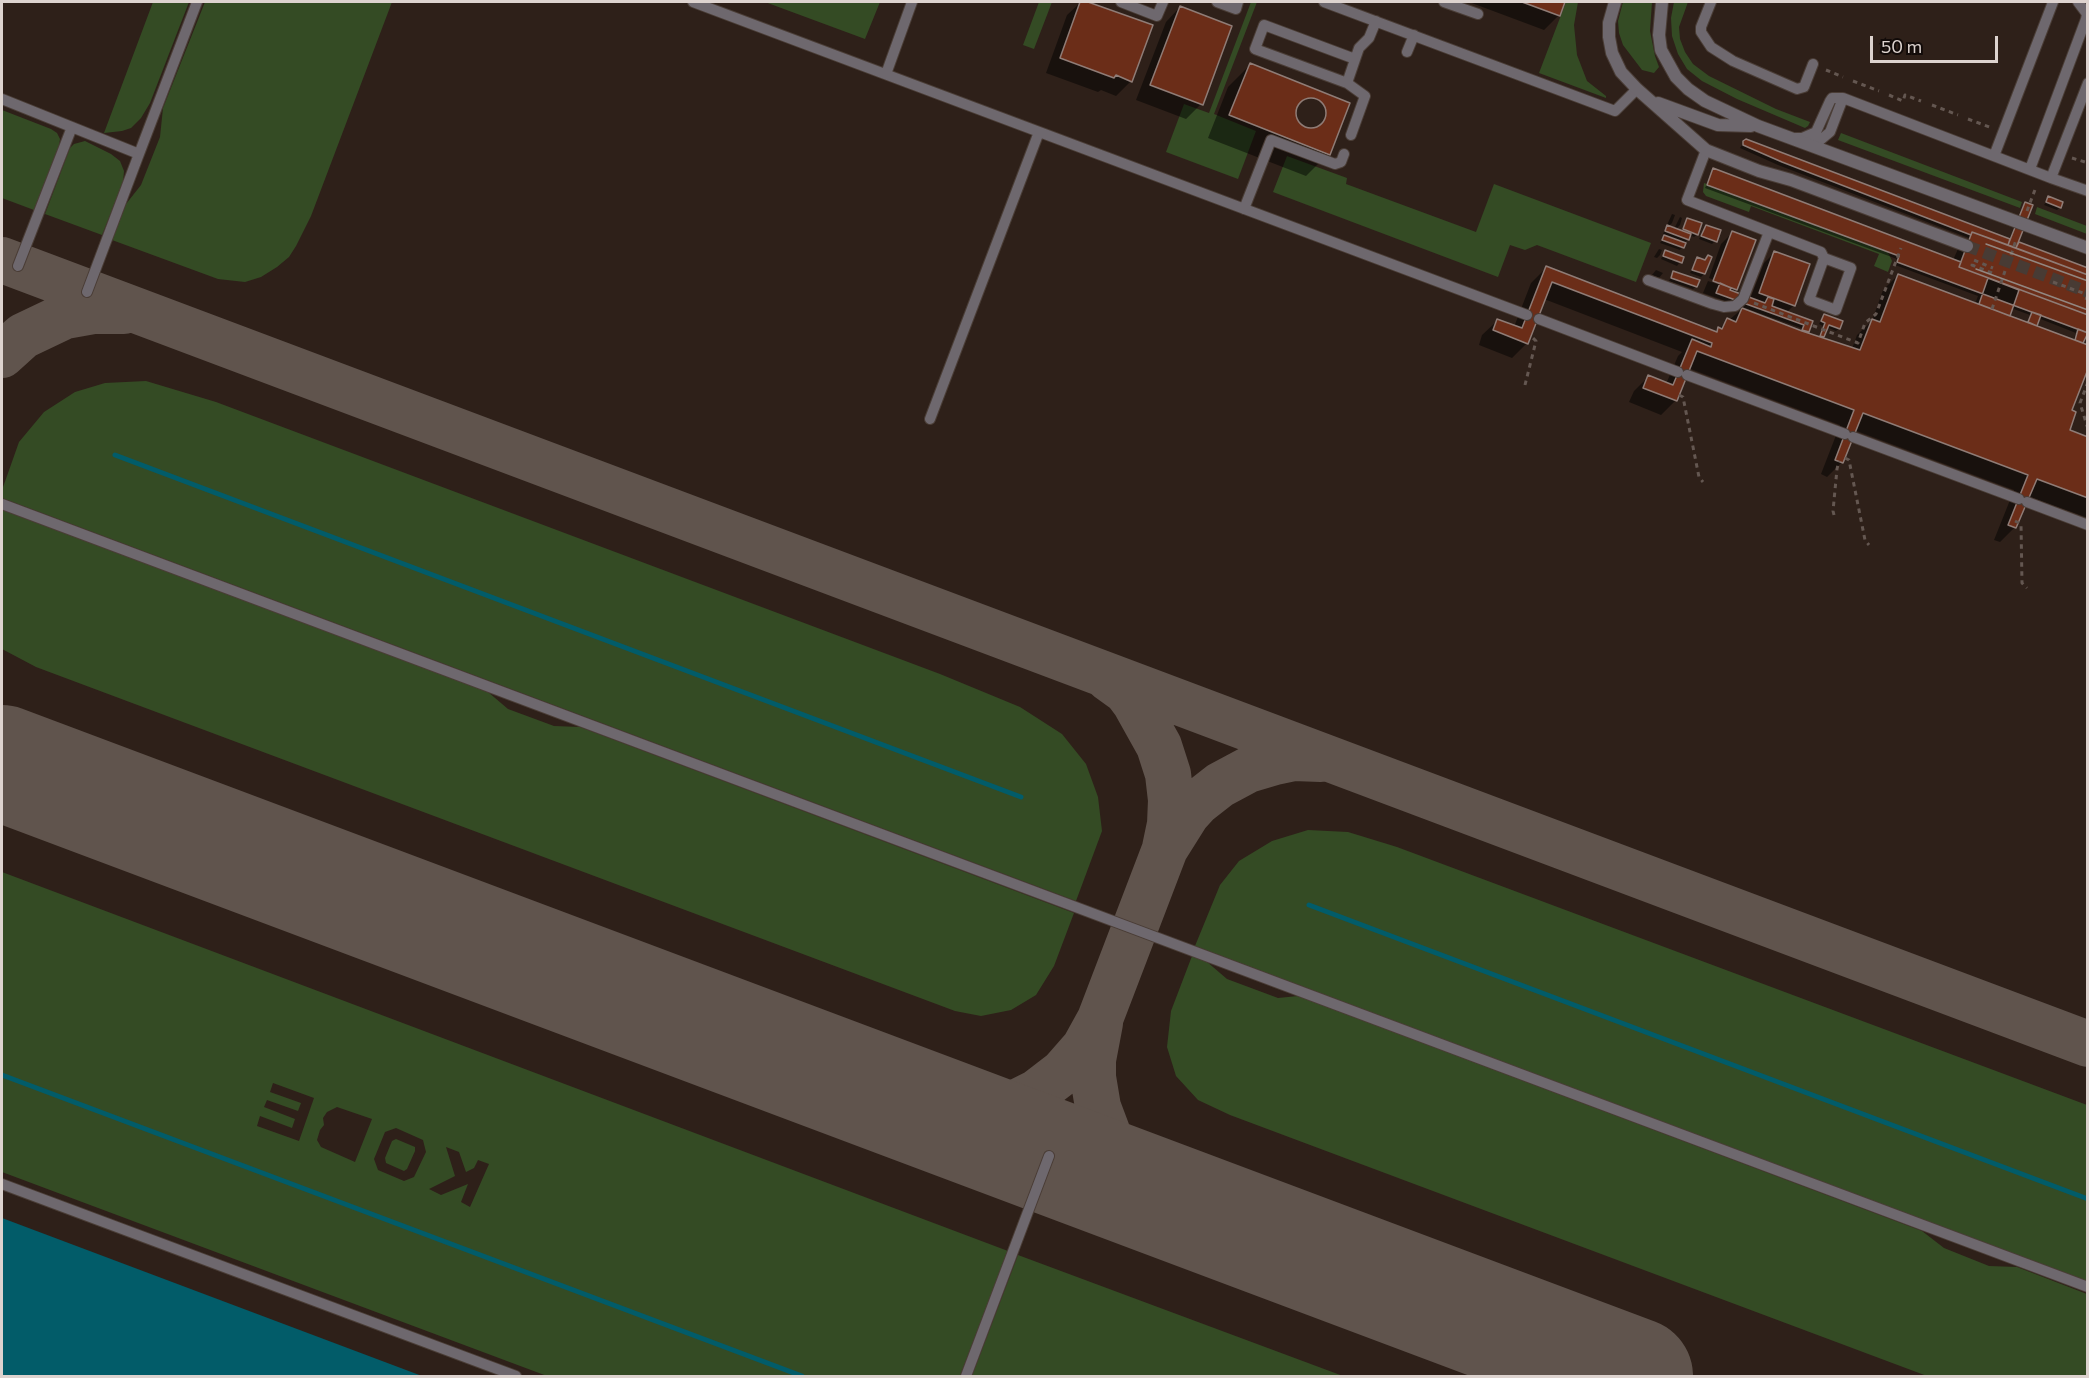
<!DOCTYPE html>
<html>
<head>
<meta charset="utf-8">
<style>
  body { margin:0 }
  #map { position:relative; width:2089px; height:1378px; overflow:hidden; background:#2e2019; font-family:Commissioner,sans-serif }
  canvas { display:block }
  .frame { position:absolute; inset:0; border:3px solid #ddd3cf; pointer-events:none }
  .scale { position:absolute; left:1870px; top:36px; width:128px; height:27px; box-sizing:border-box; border:3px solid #ddd3cf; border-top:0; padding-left:8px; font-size:18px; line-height:21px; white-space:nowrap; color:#ddd3cf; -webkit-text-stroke:4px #120b09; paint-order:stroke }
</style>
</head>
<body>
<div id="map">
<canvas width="2089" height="1378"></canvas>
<div class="frame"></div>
<div class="scale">50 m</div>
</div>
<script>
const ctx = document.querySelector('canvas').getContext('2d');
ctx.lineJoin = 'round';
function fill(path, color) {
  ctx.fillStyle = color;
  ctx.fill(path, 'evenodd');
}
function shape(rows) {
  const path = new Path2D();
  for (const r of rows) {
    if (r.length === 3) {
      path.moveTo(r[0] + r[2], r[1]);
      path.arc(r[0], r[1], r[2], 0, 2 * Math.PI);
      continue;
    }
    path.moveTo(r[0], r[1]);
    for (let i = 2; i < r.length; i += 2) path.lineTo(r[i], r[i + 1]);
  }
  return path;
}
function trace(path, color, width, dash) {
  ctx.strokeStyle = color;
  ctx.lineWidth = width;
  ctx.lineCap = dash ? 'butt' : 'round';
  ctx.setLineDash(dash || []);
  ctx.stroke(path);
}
fill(shape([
  [153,2,189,2,150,103,141,118,131,128,122,131,104,133],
  [205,2,392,2,311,216,296,246,289,257,277,267,261,277,245,282,218,279,112,240,126,204,141,185,160,137,163,108],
  [765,2,880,2,865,39],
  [1039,2,1052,2,1034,49,1023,45],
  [1251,2,1257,2,1214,114,1256,131,1238,179,1166,152,1184,104,1209,113],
  [1566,2,1578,2,1574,25,1577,55,1587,81,1606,96,1606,98,1539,73],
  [1623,2,1652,2,1650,31,1655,56,1659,67,1654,73,1642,70,1623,45,1619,33,1618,21],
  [1674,2,1688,2,1679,27,1680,39,1685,52,1693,64,1709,76,1776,109,1810,122,1808,126,1805,128,1737,99,1702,81,1687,69,1678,54,1672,36,1671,18],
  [2,110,51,129,57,133,60,139,59,146,34,210,2,198],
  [1841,133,2022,202,2020,208,1838,140],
  [85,141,111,154,120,161,124,171,123,183,102,235,45,214,70,148,74,144],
  [1287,156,1347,178,1346,184,1476,232,1494,184,1651,243,1636,282,1537,245,1525,250,1510,245,1498,277,1273,192],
  [1704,183,1888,252,1892,261,1888,272,1874,266,1879,254,1751,206,1749,212,1706,196,1703,192],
  [2037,207,2087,226,2087,234,2035,214],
  [146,381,216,402,940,674,1020,707,1062,734,1086,764,1098,797,1102,831,1076,901,2,498,2,490,19,442,44,412,75,392,105,383],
  [2,509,488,692,508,709,554,726,580,727,1074,913,1054,966,1036,995,1011,1010,981,1016,955,1011,36,667,2,649],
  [1308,830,1348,832,1397,847,2087,1105,2087,1282,1195,946,1220,885,1239,861,1272,841],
  [2,872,1008,1251,960,1376,547,1376,2,1172],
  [273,1083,314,1098,299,1141,257,1126,260,1116,292,1128,295,1119,264,1107,267,1100,298,1111,301,1103,270,1092],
  [337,1107,372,1119,355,1162,321,1147,317,1140,320,1130,324,1125,323,1118,327,1112],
  [396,1128,423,1140,426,1152,414,1177,404,1181,378,1170,374,1159,385,1132],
  [446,1147,459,1152,466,1172,474,1168,478,1160,489,1164,470,1207,461,1202,468,1184,441,1195,429,1189,455,1176],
  [1192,956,1206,961,1227,979,1278,998,1298,996,1922,1231,1944,1248,1989,1266,2017,1267,2087,1294,2087,1376,1927,1376,1230,1115,1198,1100,1176,1076,1167,1047,1171,1011],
  [396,1139,415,1147,415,1151,407,1169,404,1171,386,1163,385,1158,392,1141],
  [1018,1255,1343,1376,972,1376]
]), '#344b24');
fill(shape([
  [2,1218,422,1376,2,1376]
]), '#025c69');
fill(shape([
  [1081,2,1151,26,1131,81,1116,96,1101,90,1098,92,1046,73,1067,15],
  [1469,2,1564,2,1559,15,1544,30],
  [1180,7,1201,104,1186,119,1136,100,1166,22],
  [1250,65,1328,154,1306,176,1208,138,1228,87],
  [1744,142,2009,240,2022,207,2025,204,2017,243,2088,270,2088,337,2085,336,2081,344,2068,431,2088,438,2088,518,2028,496,2015,527,2000,542,1994,540,2014,490,1854,430,1842,462,1827,477,1821,474,1840,425,1688,368,1676,400,1661,415,1629,402,1634,391,1648,377,1666,384,1678,356,1682,352,1544,299,1527,343,1512,358,1479,345,1482,335,1497,321,1514,327,1531,283,1546,268,1715,332,1742,309,1800,332,1801,328,1703,293,1708,281,1720,285,1722,283,1709,278,1721,244,1732,233,1736,289,1733,293,1750,299,1764,263,1775,252,1808,265,1793,306,1786,313,1811,322,1805,334,1818,338,1823,326,1819,324,1824,315,1839,328,1836,331,1826,327,1820,339,1852,349,1857,335,1872,321,1883,290,1898,275,1975,304,1978,296,1895,265,1897,259,1705,188,1714,170,1953,260,1958,249,1969,238,1778,165,1740,148],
  [2011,308,2030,315,2027,324,2007,316],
  [2038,318,2076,333,2073,341,2034,327],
  [2049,198,2060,207,2057,210,2044,205],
  [1672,214,1675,215,1672,223,1668,227,1674,229,1680,217,1682,218,1680,225,1675,230,1681,232,1688,220,1697,234,1694,237,1690,235,1680,250,1660,243,1666,235,1663,234,1665,230,1669,226,1667,225],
  [1706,226,1715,241,1712,244,1699,239],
  [1659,249,1662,250,1660,255,1657,258,1654,257],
  [1665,252,1682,258,1680,262,1677,266,1661,259],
  [1708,257,1704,274,1701,277,1690,273,1697,259,1705,260],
  [1656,270,1663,273,1659,278,1652,275],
  [1673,273,1696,286,1693,289,1669,281]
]), '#0007');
trace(shape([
  [115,455,1021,797],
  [1309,905,2088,1199],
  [2,1075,802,1376]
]), '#025c69', 5);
trace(shape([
  [2,260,2088,1044],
  [2,355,23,336,65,316,93,311,124,311],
  [1108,678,1126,691,1135,703,1159,746,1168,774,1171,800,1170,824,1165,848],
  [1100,1023,1093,1060,1093,1077,1098,1107,1110,1139,1120,1155,1144,1182,1180,1206],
  [913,1106,946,1112,966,1112,998,1108,1011,1105,1037,1092,1063,1072,1084,1048,1100,1019,1165,849,1187,814,1197,803,1220,785,1248,770,1275,762,1294,758,1321,759]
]), '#60544d', 46);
trace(shape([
  [2,763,1635,1376]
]), '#60544d', 116);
const building = shape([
  [1080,2,1088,2,1153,25,1132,82,1116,75,1114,78,1060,58,1080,2],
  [1522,2,1565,2,1560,16,1522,2],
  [1180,6,1232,26,1203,105,1150,85,1180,6],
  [1250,63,1350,103,1330,155,1229,115,1250,63],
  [1311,113,15],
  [1746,139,2010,239,2008,245,1972,232,1971,235,1782,162,1743,145,1743,141,1746,139],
  [1713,168,1961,262,1959,267,2088,315,2088,333,1897,262,1899,256,1707,185,1713,168],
  [2048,196,2063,202,2061,208,2046,202,2048,196],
  [2025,202,2033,205,2016,248,2008,245,2025,202],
  [1687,218,1702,223,1698,235,1683,229,1687,218],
  [1667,225,1691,234,1689,240,1665,231,1667,225],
  [1706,225,1721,230,1717,242,1701,236,1706,225],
  [1732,231,1756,240,1737,290,1713,281,1732,231],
  [1972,232,2088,275,2088,315,1959,267,1972,232],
  [1664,235,1686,243,1684,248,1662,240,1664,235],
  [2019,242,2088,268,2088,275,2016,248,2019,242],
  [1665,250,1684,257,1682,263,1663,256,1665,250],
  [1774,251,1810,264,1795,306,1759,293,1774,251],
  [1708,255,1712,257,1705,274,1692,270,1697,257,1705,260,1708,255],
  [1546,266,1717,332,1718,327,1722,329,1727,318,1736,322,1742,308,1802,331,1860,350,1872,319,1880,322,1898,274,2088,345,2088,369,2072,410,2076,412,2070,430,2088,437,2088,498,2037,479,2016,528,2008,525,2028,475,1863,413,1843,463,1835,460,1854,410,1697,351,1677,401,1643,388,1648,375,1673,385,1692,339,1711,347,1712,343,1552,282,1528,344,1493,330,1497,319,1522,328,1546,266],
  [1673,271,1700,280,1697,287,1671,278,1673,271],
  [1988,278,2019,290,2010,316,1979,304,1988,278],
  [1720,283,1731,288,1730,290,1765,303,1768,297,1774,299,1772,306,1813,321,1809,332,1802,330,1804,325,1716,293,1720,283],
  [2032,312,2041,315,2037,326,2028,322,2032,312],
  [1824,314,1843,321,1840,329,1829,325,1824,337,1820,336,1825,323,1821,321,1824,314],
  [2078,329,2088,333,2083,343,2075,340,2078,329]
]);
fill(building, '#6b2d18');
trace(building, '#8f7c76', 1.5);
trace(shape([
  [1967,246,2088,292]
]), '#483b34', 12, [12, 6]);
const service = shape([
  [693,2,1527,315],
  [1121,2,1157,16,1163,2],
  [1217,2,1236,9,1238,2],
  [1324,2,1615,111,1637,89],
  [1444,2,1478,14],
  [1711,2,1701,27,1701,32,1711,47,1733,61,1797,89,1804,87,1813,64],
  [1407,52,1414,35],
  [1355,59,1264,25,1255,49,1347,83,1359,48,1369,38,1376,21],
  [886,74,912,2],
  [1347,83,1365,96,1351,135],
  [2088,83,2051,178,2088,191],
  [2,99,139,154,197,2],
  [1794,138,1802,138,1816,132,1830,101,1832,98,1843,98,2051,178],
  [1806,144,1818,142,1830,132,1843,98],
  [1706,150,1687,200,1821,252,1824,258],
  [1994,156,2053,2],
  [2030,169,2086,19,2087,14,2078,2],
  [1244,209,1271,140,1335,164,1341,162,1344,154],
  [1824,258,1851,268,1836,310,1809,300,1824,258],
  [18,266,72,127],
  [1648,280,1713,304,1724,307,1735,306,1743,299,1769,232],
  [87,292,139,154],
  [1539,319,1678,372],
  [1687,375,1845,434],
  [930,419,1039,132],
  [1853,437,2019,499],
  [2027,502,2088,525],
  [2,504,2088,1287],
  [2,1184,516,1376],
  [966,1376,1049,1156]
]);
const tertiary = shape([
  [1615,2,1609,23,1609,37,1612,53,1621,72,1637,89,1706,150,1759,171,1791,180,1967,246],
  [1662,2,1659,35,1661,50,1676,77,1688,89,1705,101,1758,126,2088,248],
  [1658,103,1718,125,1751,126]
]);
trace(service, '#4a3d36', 12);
trace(tertiary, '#4a3d36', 14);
trace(shape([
  [1826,70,1843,77],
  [1853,81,1879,91],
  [1889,95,1903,101,1905,95,1921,101],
  [1932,105,1958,115],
  [1968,119,1992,128],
  [2072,158,2088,163],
  [2027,211,2036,187],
  [2011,255,2016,240],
  [1992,273,1972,265,1974,260,1993,268],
  [2053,282,2088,295],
  [2087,293,2088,293],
  [2085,298,2088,299],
  [1754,303,1858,343,1865,323,1876,314,1901,248],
  [1992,309,2005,271],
  [2088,382,2080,403,2088,429],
  [1525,385,1536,341,1531,336],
  [1679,395,1683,397,1699,477,1703,482],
  [1845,458,1849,460,1865,540,1869,545],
  [1834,515,1833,511,1837,469,1839,461],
  [2015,521,2021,524,2022,583,2027,588]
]), '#645751', 3, [4.5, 4.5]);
trace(service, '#6e686e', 10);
trace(tertiary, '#6e686e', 12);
trace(shape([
  [1986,244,2088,281],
  [1976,269,2088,310]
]), '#928781', 1.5);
</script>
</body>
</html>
